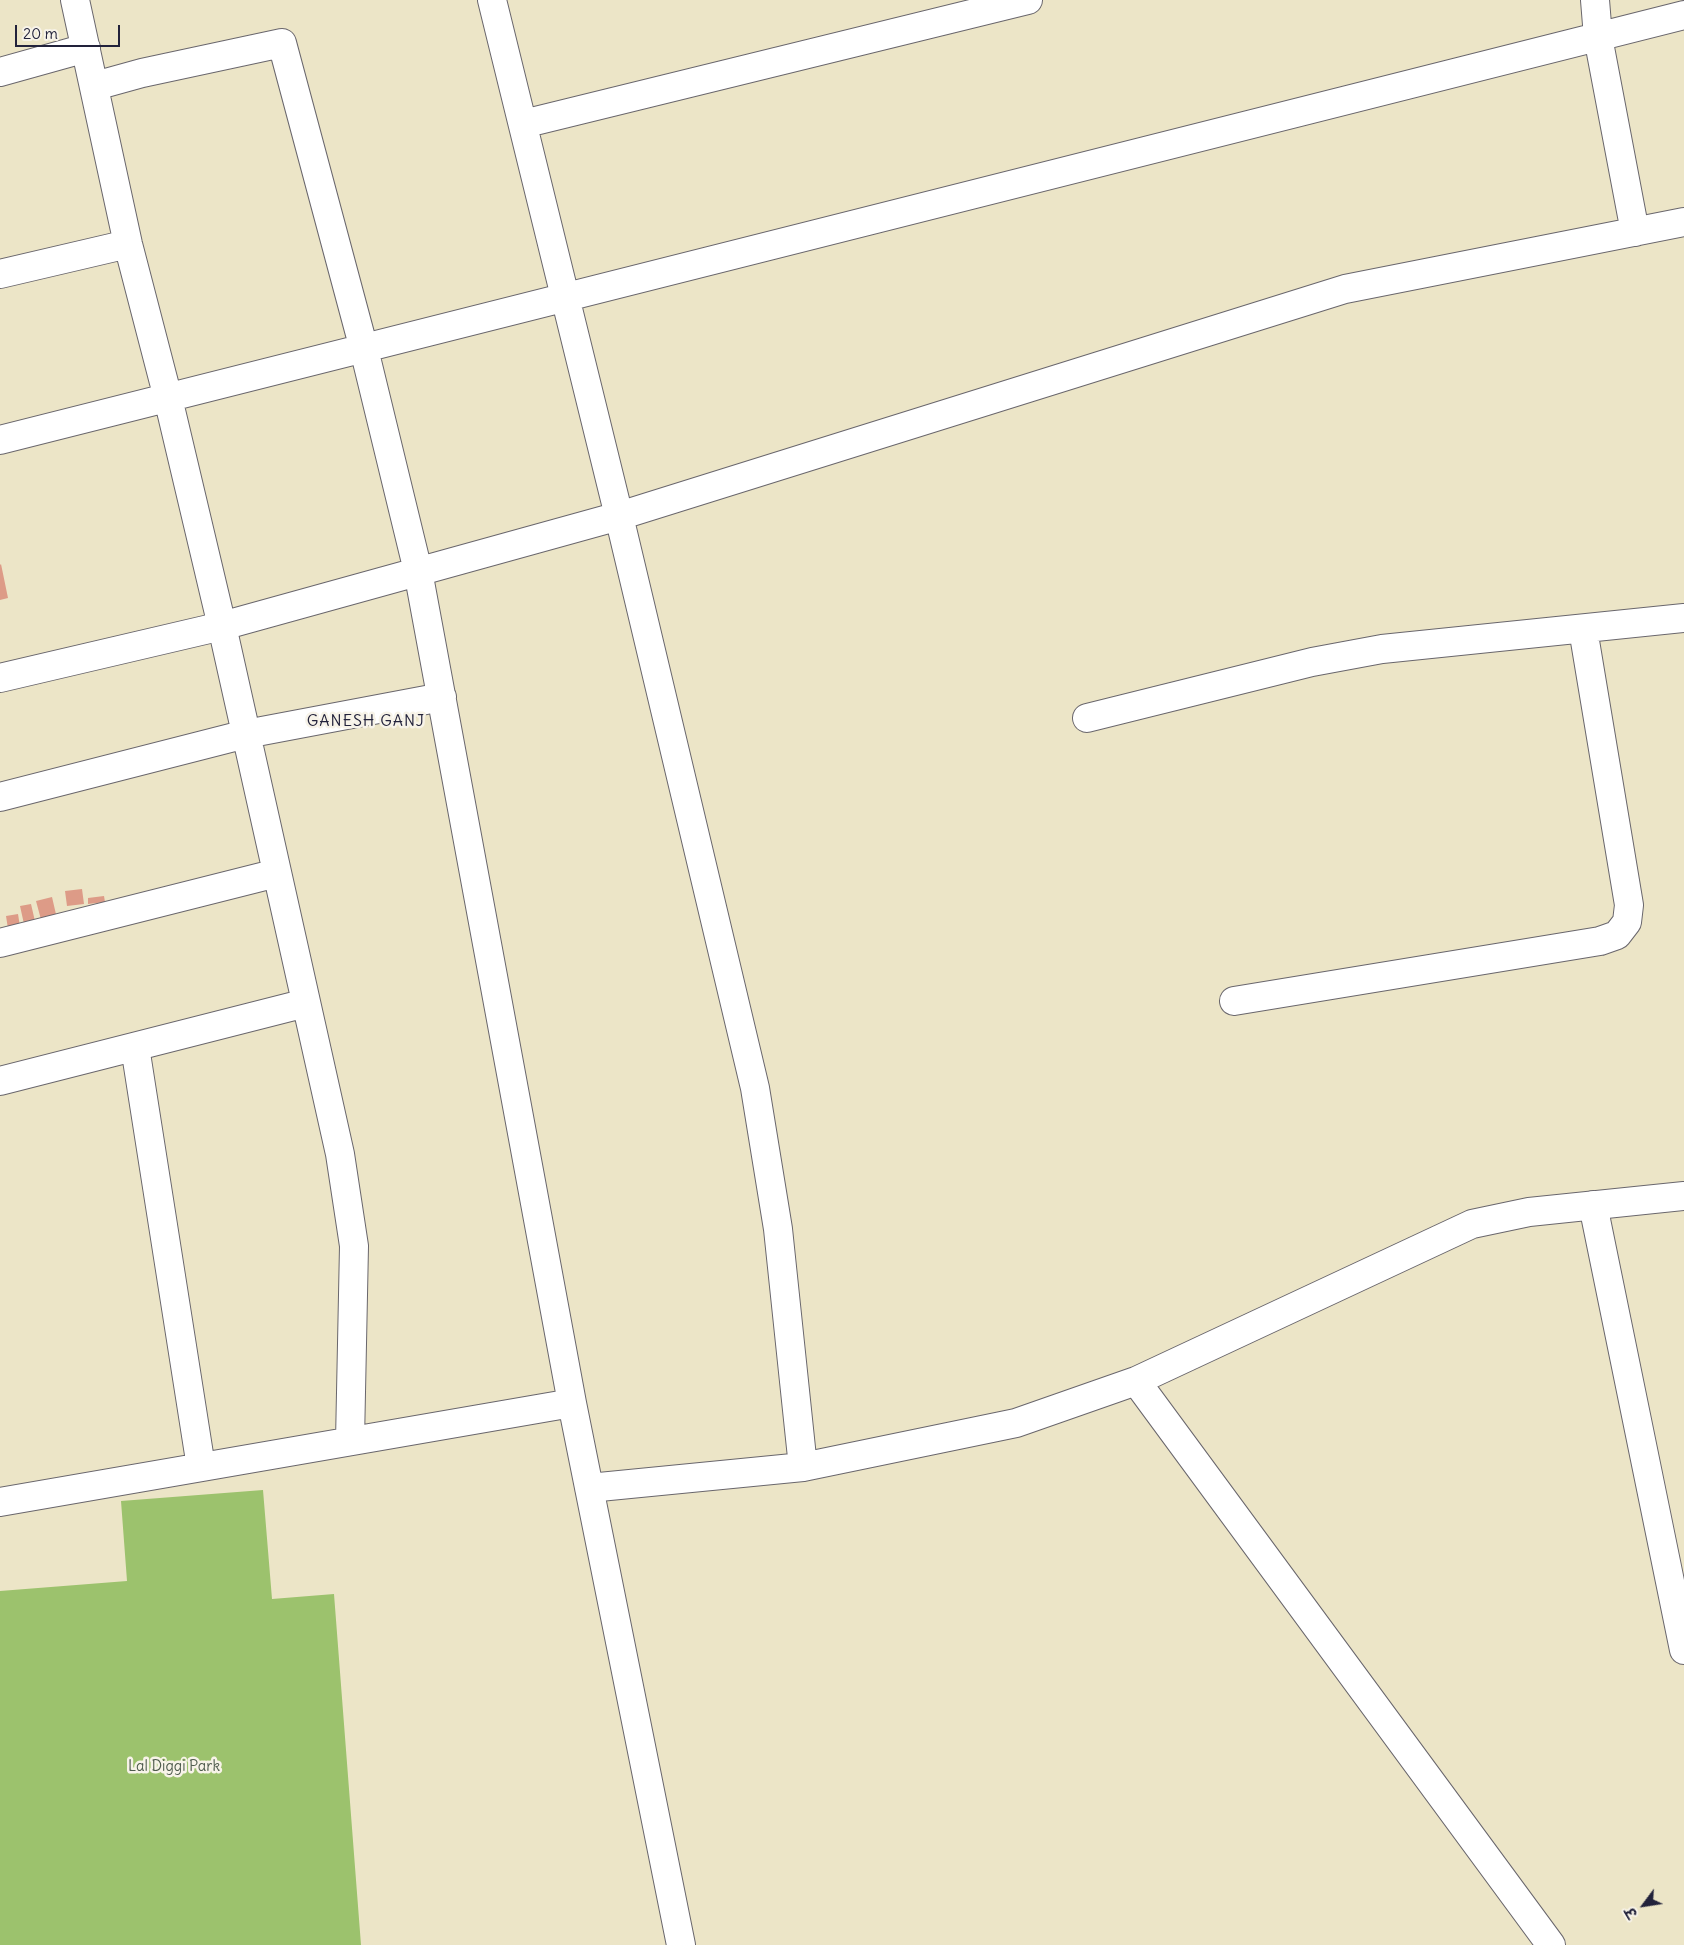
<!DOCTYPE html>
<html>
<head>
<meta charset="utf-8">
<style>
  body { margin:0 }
  #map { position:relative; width:1684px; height:1945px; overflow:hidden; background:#ece5c7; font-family:Delius,"Playpen Sans Deva",sans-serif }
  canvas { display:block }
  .north { position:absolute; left:1619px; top:1880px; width:50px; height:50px; -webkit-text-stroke:4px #f7f3e8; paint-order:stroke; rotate:239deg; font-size:14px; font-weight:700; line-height:20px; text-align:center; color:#22223b }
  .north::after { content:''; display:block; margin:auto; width:18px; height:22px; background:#22223b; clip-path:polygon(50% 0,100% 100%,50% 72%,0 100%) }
  .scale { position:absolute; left:15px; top:25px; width:105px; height:22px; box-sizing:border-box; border:2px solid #22223b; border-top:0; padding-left:6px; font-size:15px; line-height:18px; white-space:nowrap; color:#22223b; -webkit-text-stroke:4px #f7f3e8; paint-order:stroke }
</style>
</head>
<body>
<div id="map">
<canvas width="1684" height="1945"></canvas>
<div class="north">उ</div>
<div class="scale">20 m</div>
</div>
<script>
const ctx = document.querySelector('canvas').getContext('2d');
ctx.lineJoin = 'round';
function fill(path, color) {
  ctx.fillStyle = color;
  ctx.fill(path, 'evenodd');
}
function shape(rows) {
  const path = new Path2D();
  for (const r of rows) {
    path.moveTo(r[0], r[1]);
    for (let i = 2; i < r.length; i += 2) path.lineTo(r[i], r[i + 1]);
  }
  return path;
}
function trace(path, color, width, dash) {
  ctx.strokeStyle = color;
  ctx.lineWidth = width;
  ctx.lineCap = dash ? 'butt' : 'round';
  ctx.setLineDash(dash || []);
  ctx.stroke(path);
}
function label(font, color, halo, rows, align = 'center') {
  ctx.font = font + ' Delius,sans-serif';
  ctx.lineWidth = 5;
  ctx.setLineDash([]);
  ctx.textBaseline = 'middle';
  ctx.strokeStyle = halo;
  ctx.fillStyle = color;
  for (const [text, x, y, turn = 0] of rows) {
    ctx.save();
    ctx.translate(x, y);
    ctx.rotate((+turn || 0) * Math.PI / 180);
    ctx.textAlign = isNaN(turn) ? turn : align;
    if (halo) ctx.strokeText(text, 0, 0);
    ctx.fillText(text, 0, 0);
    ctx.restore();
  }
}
fill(shape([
  [263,1490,272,1599,334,1594,361,1945,0,1945,0,1591,127,1581,121,1501]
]), '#9cc26d');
fill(shape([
  [1,564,8,598,0,600,0,565],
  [82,889,84,904,67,906,65,891],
  [104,896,105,902,88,904,88,898],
  [52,897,58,923,43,927,36,901],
  [31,904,37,930,26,933,20,906],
  [18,914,21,933,9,935,6,916]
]), '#dd9b87');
const minor = shape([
  [75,0,128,244,168,398,222,626,340,1154,354,1246,350,1441],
  [492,0,619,516,755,1088,778,1229,803,1467],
  [1595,0,1598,37,1635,232],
  [0,72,86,48],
  [95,86,142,73,282,43,364,349,418,571,572,1403,681,1945],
  [523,124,1028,0],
  [0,274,128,244],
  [0,440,1684,15],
  [0,678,222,626,619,516,1345,289,1684,222],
  [1087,718,1312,662,1382,649,1684,618],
  [0,797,246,734,442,697],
  [0,943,277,873],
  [1234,1001,1600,941,1617,935,1627,922,1629,905,1583,629],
  [135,1047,201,1467],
  [0,1081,306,1003],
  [1593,1205,1684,1650],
  [1136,1381,1551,1945],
  [589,1488,803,1467,1016,1423,1136,1381,1472,1224,1529,1212,1684,1196],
  [0,1502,572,1403]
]);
trace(minor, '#69666c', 30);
trace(minor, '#fff', 28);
label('15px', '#4d5a4c', '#f7f3e8', [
  ["Lal Diggi Park",174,1767]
]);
ctx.letterSpacing = '1px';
label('16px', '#22223b', '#f7f3e8', [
  ["GANESH GANJ",366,721]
]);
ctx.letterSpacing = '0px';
</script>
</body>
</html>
